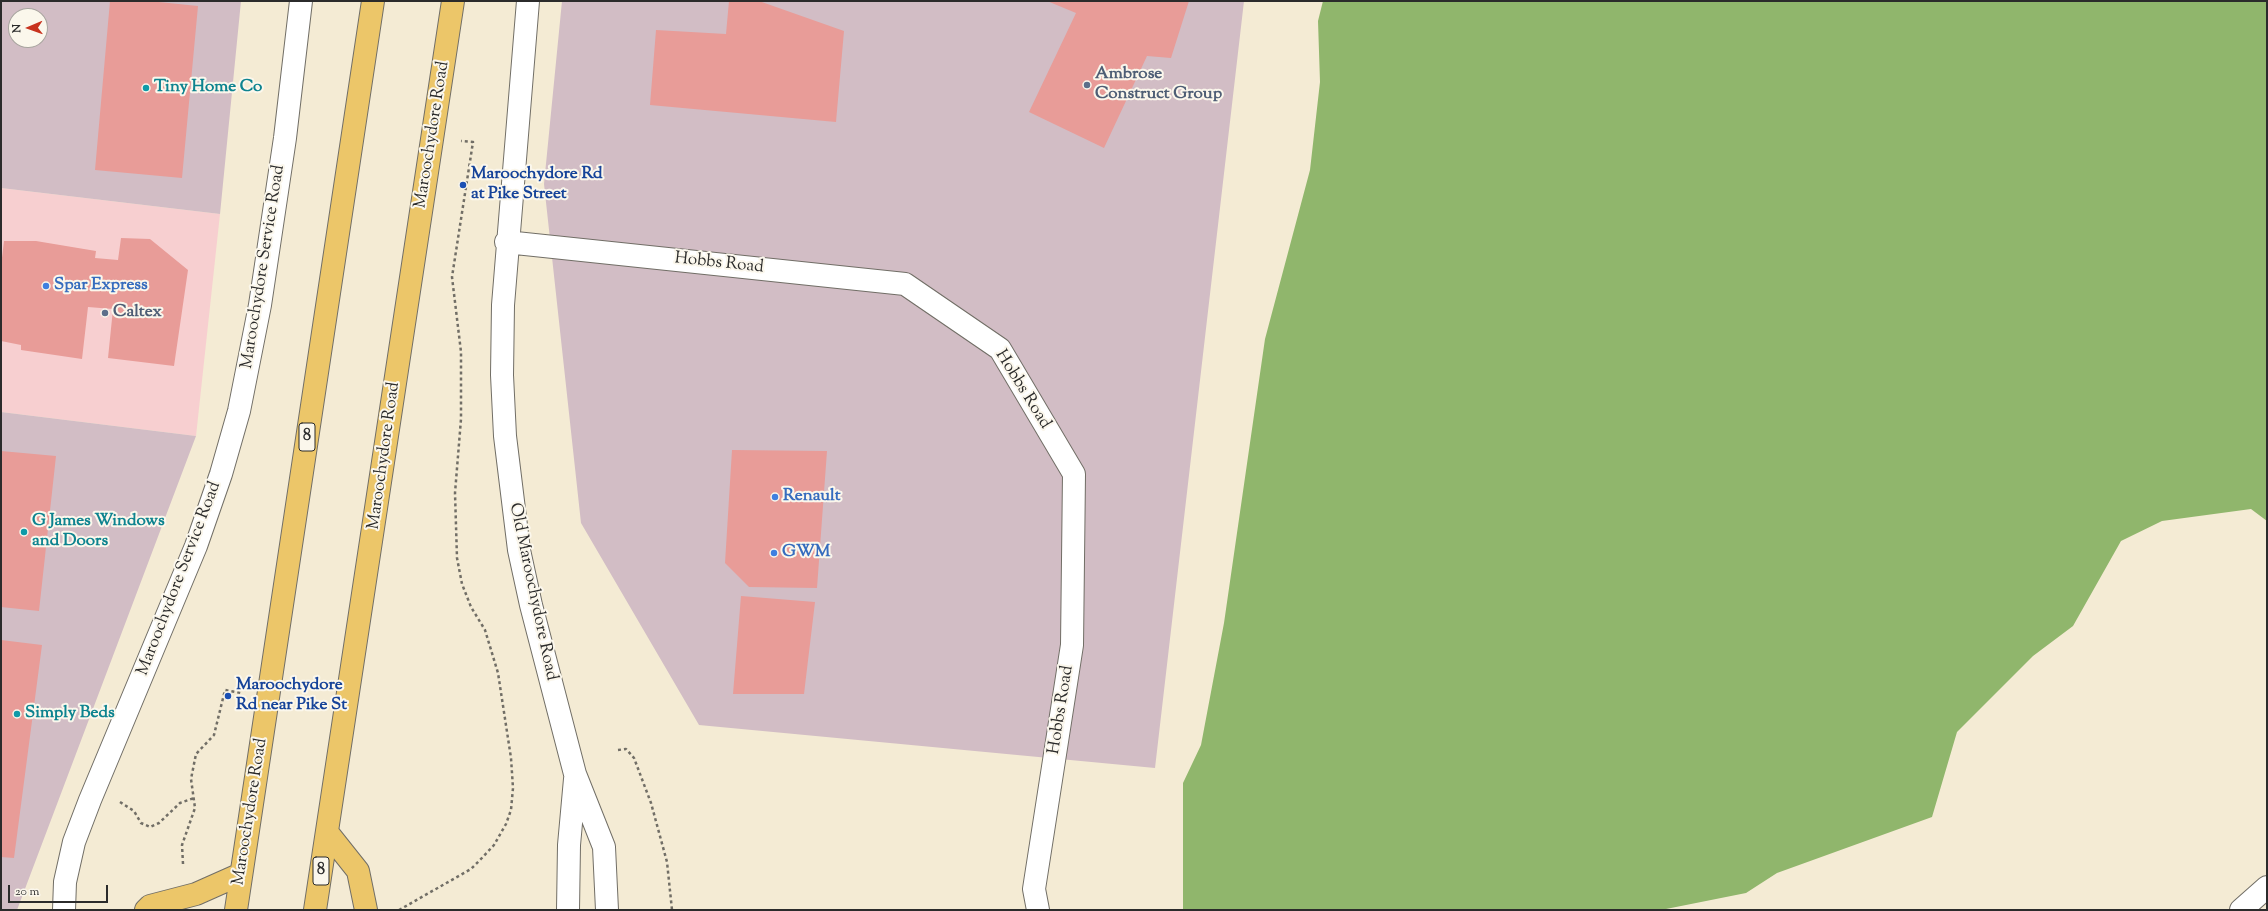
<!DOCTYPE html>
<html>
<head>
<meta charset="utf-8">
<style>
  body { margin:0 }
  #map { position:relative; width:2268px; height:911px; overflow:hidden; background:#f4ebd4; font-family:"Sorts Mill Goudy",serif }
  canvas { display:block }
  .frame { position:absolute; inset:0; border:2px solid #2b2b2b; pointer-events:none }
  .north { position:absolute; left:8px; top:8px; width:40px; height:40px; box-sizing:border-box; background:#fbf7ec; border:1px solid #a8a59f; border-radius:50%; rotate:268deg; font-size:11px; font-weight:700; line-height:16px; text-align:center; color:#2b2b2b }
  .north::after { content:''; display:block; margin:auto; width:14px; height:18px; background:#c8321e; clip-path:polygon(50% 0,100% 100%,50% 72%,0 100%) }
  .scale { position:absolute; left:8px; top:885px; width:100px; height:18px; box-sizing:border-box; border:2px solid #2b2b2b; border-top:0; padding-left:5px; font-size:12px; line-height:14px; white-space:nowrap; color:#2b2b2b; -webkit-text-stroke:3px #fbf7ec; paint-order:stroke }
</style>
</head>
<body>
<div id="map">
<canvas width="2268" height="911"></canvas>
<div class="frame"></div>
<div class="north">N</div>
<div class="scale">20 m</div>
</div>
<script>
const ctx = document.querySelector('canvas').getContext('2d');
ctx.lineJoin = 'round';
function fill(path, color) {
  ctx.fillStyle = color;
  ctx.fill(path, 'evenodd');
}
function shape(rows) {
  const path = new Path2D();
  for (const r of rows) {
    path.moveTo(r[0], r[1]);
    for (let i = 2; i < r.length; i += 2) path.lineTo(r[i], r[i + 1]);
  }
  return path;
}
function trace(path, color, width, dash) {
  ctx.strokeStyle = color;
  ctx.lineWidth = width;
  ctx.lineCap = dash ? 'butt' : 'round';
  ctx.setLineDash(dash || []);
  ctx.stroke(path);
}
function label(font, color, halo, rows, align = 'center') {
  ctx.font = font + ' "Sorts Mill Goudy",serif';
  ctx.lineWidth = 4;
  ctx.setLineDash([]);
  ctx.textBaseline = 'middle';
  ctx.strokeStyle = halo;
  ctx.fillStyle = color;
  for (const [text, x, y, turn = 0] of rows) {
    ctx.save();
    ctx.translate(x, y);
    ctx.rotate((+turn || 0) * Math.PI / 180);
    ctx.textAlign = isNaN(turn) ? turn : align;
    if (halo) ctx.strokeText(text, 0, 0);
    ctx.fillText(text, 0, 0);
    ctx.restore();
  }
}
fill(shape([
  [1,188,220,214,196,436,1,412]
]), '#f7cfd0');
fill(shape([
  [1,1,241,1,220,214,1,188],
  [16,16,40,16,40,40,16,40],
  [562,1,1244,1,1155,768,699,725,581,523,544,184],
  [1,412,196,436,17,910,1,910]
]), '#d2bdc5');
fill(shape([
  [1323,1,2267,1,2267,521,2251,509,2162,521,2121,541,2073,626,2033,656,1957,732,1932,817,1777,873,1746,893,1661,910,1183,910,1183,783,1201,745,1224,623,1265,339,1310,170,1320,82,1318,21]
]), '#90b66c');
fill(shape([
  [110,1,149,1,198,6,182,178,95,170],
  [729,1,759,1,844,31,836,122,650,105,656,30,726,34],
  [1047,1,1189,1,1171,58,1147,56,1104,148,1029,112,1076,13],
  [121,238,150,239,188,270,174,366,108,358,113,309,88,307,82,359,21,350,21,345,1,341,1,266,4,241,36,241,96,251,95,258,118,260],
  [732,450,827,451,817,588,749,587,725,563],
  [1,451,56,456,39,611,1,607],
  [741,596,815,602,804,694,733,694],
  [1,640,42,645,14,858,1,857]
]), '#e89c98');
const minor = shape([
  [528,1,503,305,502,375,505,436,519,550,531,605,575,774,604,847,607,910],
  [506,242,905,284,1000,349,1074,474,1072,645,1034,889,1038,910],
  [64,910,65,882,74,842,90,800,196,546,221,474,239,411,260,305,285,138,301,1],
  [568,910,569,845,575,779],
  [2241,910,2267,887]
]);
const highway = shape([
  [327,832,358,871,366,910],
  [146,910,150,906,196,894,241,874],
  [236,910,373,1],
  [315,910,453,1]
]);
trace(minor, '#716e66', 24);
trace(highway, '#716e66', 24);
trace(shape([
  [618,750,626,749,634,758,651,803,667,862,672,910],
  [120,802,134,811,141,823,150,827,159,823,180,803,194,798],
  [183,864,182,845,195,808,191,779,196,754,214,735,225,690,241,693],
  [399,910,471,869,480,860,494,845,506,824,511,810,513,788,511,758,498,673,485,630,471,607,462,584,457,558,455,493,461,419,461,352,452,277,473,142,461,141]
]), '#716e66', 2.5, [3, 3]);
trace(minor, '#fff', 22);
trace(highway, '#ecc669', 22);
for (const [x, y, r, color] of [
  [1087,85,4,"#5c6f8a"],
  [146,88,4,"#0f9aa8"],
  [463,185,4,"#1a4fb4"],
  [46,286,4,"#3f7fe0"],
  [105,313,4,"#5c6f8a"],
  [775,497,4,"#3f7fe0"],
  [24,532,4,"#0f9aa8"],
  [774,553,4,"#3f7fe0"],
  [228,696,4,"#1a4fb4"],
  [17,714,4,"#0f9aa8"]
]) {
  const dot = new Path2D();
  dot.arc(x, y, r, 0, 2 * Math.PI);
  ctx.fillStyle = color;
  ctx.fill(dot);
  trace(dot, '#fbf7ec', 1.5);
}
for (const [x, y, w] of [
  [307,437,16],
  [321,871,16]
]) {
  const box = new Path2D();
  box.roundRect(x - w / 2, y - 14, w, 28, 3);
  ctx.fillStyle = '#fbf7ec';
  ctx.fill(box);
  trace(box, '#2b2b2b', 1);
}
label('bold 16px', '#2b2b2b', null, [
  ["8",307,437],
  ["8",321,871]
]);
label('bold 17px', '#4e5e75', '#fbf7ec', [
  ["Ambrose",1095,75],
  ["Construct Group",1095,95],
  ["Caltex",113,313]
], 'left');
label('bold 17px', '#0d838f', '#fbf7ec', [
  ["Tiny Home Co",154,88],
  ["G James Windows",32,522],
  ["and Doors",32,542],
  ["Simply Beds",25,714]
], 'left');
label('17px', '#2b2b2b', '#fbf7ec', [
  ["Maroochydore Road",433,135,-81],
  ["Hobbs Road",719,264,6],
  ["Maroochydore Service Road",264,267,-81],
  ["Hobbs Road",1022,390,58],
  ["Maroochydore Road",385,456,-82],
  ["Maroochydore Service Road",180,579,-69],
  ["Old Maroochydore Road",532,592,78],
  ["Hobbs Road",1062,710,-81],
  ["Maroochydore Road",251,812,-81]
]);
label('bold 17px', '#164399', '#fbf7ec', [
  ["Maroochydore Rd",471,175],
  ["at Pike Street",471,195],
  ["Maroochydore",236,686],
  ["Rd near Pike St",236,706]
], 'left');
label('bold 17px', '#366cbe', '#fbf7ec', [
  ["Spar Express",54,286],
  ["Renault",783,497],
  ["GWM",782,553]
], 'left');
</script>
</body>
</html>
